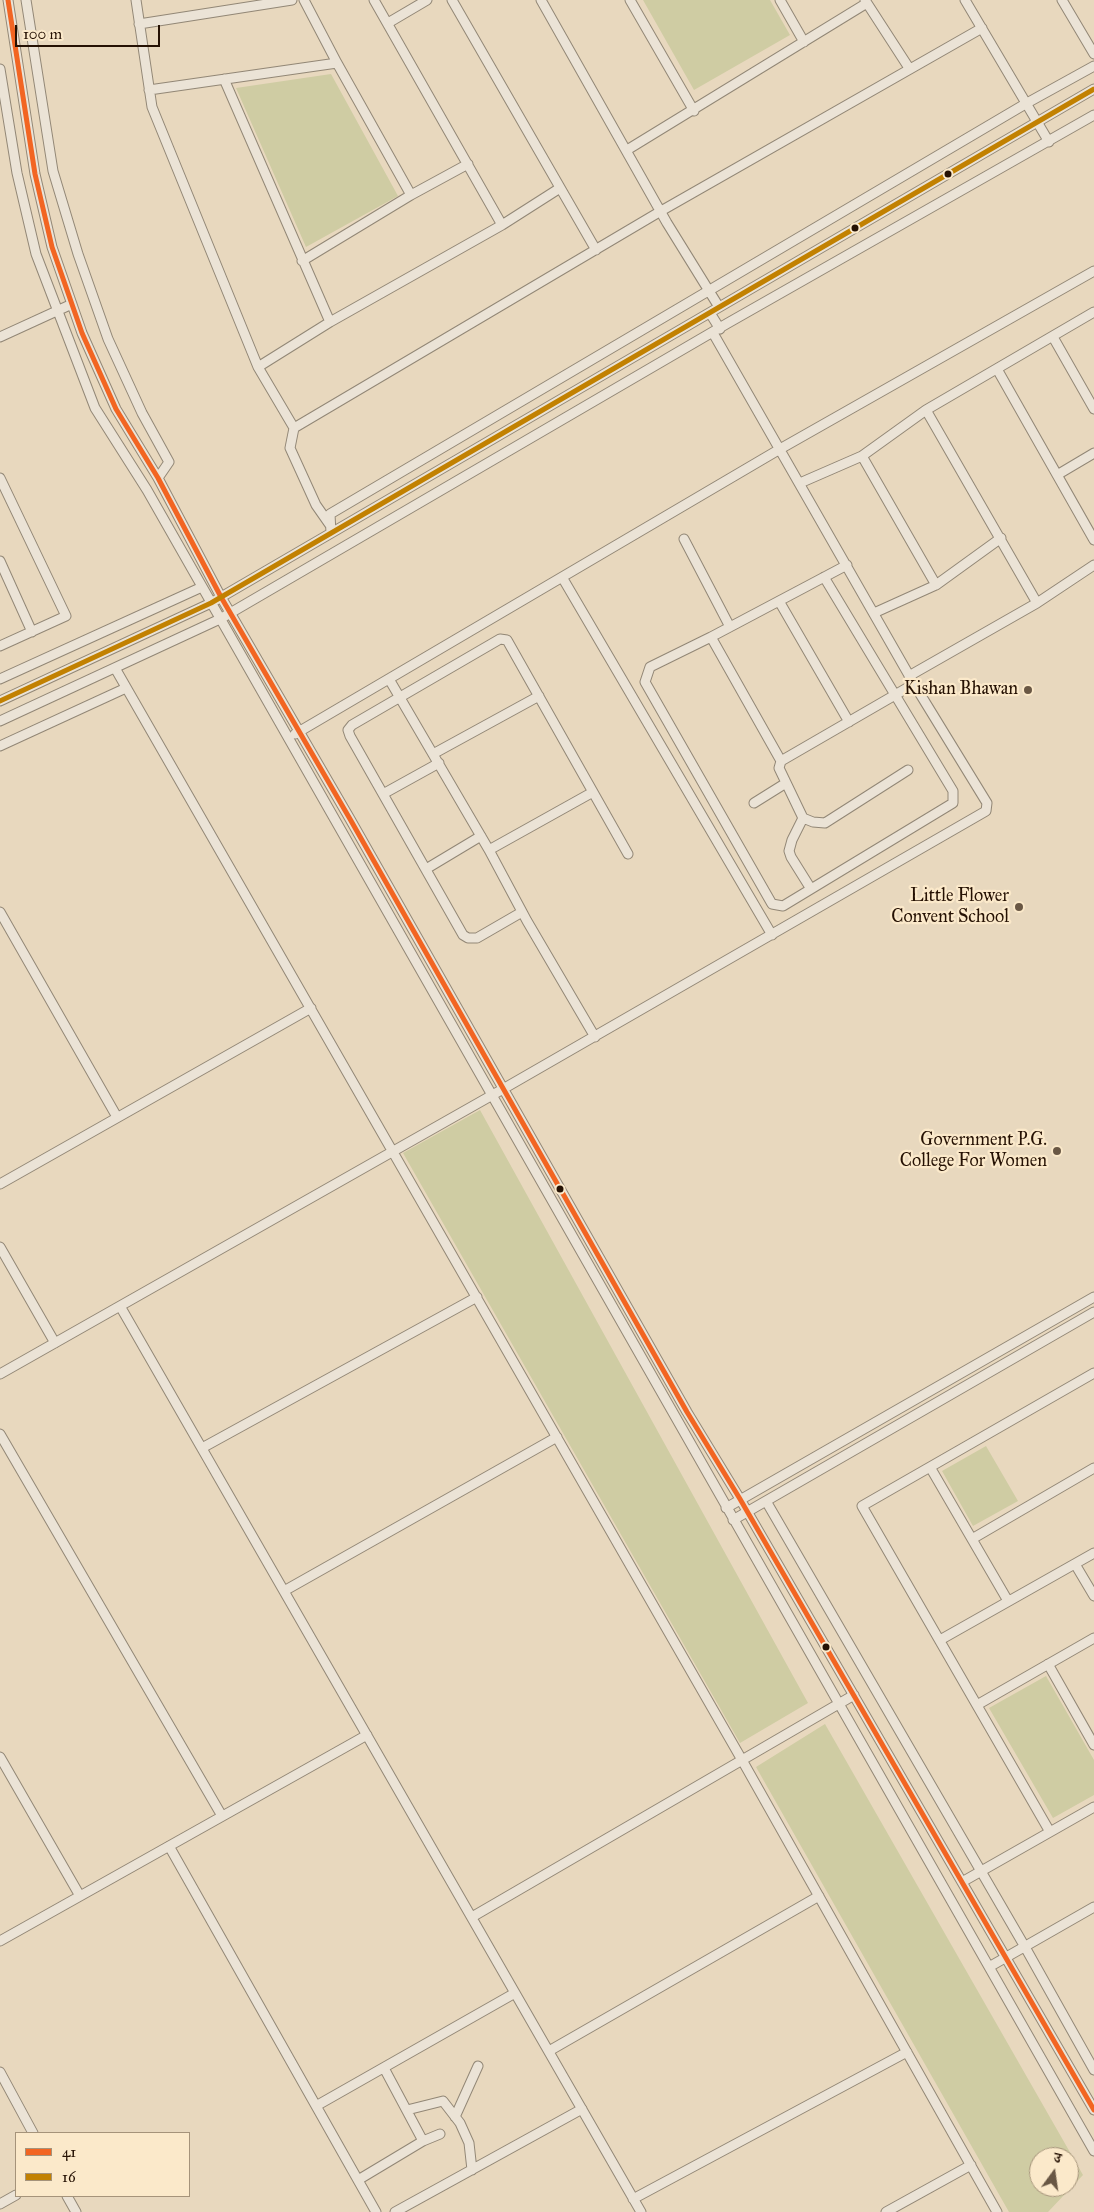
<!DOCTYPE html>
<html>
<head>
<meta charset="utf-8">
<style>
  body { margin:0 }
  #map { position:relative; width:1094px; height:2212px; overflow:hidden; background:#e8d8be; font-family:"IM FELL Great Primer","Noto Serif Devanagari",serif }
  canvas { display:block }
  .legend { position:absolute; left:15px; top:2132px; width:175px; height:65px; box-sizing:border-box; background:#fbe9ca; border:1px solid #a5937a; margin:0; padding:6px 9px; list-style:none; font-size:15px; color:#251103 }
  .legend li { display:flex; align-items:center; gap:10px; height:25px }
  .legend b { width:25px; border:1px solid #a5937a }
  .north { position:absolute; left:1029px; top:2147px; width:50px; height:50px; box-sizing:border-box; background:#fbe9ca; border:1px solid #a5937a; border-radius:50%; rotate:14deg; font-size:14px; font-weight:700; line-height:20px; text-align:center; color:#251103 }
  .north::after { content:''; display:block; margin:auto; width:18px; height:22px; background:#695744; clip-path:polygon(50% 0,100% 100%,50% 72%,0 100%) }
  .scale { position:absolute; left:15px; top:25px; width:145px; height:22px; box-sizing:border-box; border:2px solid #251103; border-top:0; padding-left:6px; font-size:15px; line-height:18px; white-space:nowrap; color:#251103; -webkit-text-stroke:4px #fbe9ca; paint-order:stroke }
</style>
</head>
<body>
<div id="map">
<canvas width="1094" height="2212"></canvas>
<ul class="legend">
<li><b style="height:6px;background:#f26522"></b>41</li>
<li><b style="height:6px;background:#c28101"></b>16</li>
</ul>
<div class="north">उ</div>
<div class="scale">100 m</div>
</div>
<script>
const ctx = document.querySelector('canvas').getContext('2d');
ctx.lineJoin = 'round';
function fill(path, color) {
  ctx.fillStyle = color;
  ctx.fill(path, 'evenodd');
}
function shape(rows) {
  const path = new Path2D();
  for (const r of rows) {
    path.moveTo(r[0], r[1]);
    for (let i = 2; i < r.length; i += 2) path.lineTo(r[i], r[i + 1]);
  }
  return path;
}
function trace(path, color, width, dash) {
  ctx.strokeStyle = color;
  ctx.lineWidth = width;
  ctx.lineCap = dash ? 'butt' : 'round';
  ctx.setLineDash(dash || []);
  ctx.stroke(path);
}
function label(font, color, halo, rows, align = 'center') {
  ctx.font = font + ' "IM FELL Great Primer",serif';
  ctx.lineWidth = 4.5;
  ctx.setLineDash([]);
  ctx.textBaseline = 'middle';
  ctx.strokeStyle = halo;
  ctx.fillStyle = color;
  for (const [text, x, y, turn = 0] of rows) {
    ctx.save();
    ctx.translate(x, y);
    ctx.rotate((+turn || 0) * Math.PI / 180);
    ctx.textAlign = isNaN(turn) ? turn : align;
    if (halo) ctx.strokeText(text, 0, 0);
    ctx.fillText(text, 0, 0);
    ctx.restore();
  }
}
fill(shape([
  [643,0,770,0,790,35,694,90],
  [331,74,398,196,306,247,236,88],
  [480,1110,808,1703,740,1743,403,1153],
  [986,1446,1018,1501,973,1526,942,1471],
  [1046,1676,1094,1760,1094,1795,1053,1818,989,1708],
  [825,1724,1083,2175,1048,2212,1009,2212,756,1767],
  [1039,2157,1069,2157,1069,2187,1039,2187]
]), '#cfcca3');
const minor = shape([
  [8,0,35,174,52,247,82,333,116,409,158,478,221,597,350,819,687,1412,740,1499,1094,2110],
  [26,0,53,171,78,254,108,339,142,413,169,462,158,478],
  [136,0,152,107,258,367,294,428,290,448,316,505,330,525],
  [304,0,337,63,411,195],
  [374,0,502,225],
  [452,0,596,250],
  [541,0,667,223,719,307],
  [630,0,694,111],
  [780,0,804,42],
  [865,0,909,68],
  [965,0,1049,142],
  [1062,0,1094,54],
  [388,23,427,0],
  [139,24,292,0],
  [0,69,17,173,36,254,95,408,147,490,1094,2151],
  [224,79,330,322],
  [149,90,337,63],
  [627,150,867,3],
  [302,261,411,195,468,164],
  [710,313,720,329],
  [0,337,72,304],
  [1053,337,1094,409],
  [258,367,330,322,502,225,560,188],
  [997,369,1094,540],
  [926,410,1037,603],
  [294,428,661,211,982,28],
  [862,456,936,585],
  [1057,475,1094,453],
  [0,478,66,616,0,646],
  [800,483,862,456,926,410,1094,312],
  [331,533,330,514,1027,103,1094,66],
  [684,539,730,627],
  [0,561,32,632],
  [847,565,711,637,781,761,914,684],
  [562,577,772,935],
  [779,601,849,722],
  [874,613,936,585,1001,538],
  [711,637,650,667,645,682,772,904,783,906,953,803,953,791,824,577],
  [115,668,742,1760,997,2212],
  [909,676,1037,603,1094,565],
  [0,679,202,587],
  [389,679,489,850,527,921,595,1037],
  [0,701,211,603,1094,89],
  [0,721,220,619,728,323,1094,115],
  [295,734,780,449,1094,271],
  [0,746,126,688],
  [433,754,539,696],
  [781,761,779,768,803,818,813,822,825,823,908,770],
  [383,794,439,763],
  [754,803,786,783],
  [803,818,792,840,789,851,791,857,811,889],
  [489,850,593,792],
  [426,869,481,836],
  [0,912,117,1117],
  [522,912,477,938,468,938,463,935,350,736,348,730,352,725,500,639,507,640,628,854],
  [0,1184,311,1008],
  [0,1247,55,1343],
  [120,1306,641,2212],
  [0,1374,503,1089,986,811,987,803,914,684,713,333],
  [0,1434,222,1816],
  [202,1448,477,1297],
  [930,1467,1008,1601],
  [766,1501,1025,1947,1094,2070],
  [726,1508,1094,1297],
  [733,1520,1094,1312],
  [972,1539,1094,1468],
  [1075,1564,1094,1596],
  [284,1591,557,1437],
  [940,1640,1094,1553],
  [1048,1664,1094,1745],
  [977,1705,1094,1638],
  [0,1757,80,1896],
  [1050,1832,862,1506,1094,1373],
  [169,1846,376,2212],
  [962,1882,1094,1807],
  [472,1917,854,1695],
  [0,1941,367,1735],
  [989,1967,1094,1907],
  [549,2051,819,1896],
  [384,2068,423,2141,440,2134],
  [0,2072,33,2133],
  [316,2106,515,1993],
  [407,2110,443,2101,460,2123,469,2143,472,2170],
  [455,2117,478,2066],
  [358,2180,423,2141],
  [67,2196,76,2212],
  [633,2199,907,2052],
  [0,2204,16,2195],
  [395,2212,582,2109],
  [886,2212,971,2165]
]);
trace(minor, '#928776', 11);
trace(minor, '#ebe3d6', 9);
trace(shape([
  [8,0,35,174,52,247,82,333,116,409,158,478,221,597,350,819,687,1412,740,1499,1094,2110]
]), '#f26522', 5);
trace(shape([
  [0,701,211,603,1094,89]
]), '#c28101', 5);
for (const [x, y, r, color] of [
  [948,174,4.5,"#251103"],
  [855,228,4.5,"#251103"],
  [1028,690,5,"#695744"],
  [1019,907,5,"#695744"],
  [1057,1151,5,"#695744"],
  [560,1189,4.5,"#251103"],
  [826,1647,4.5,"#251103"]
]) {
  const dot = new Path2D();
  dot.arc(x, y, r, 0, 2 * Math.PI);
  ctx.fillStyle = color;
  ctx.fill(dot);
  trace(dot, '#fbe9ca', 2);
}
label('18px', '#251103', '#fbe9ca', [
  ["Kishan Bhawan",1018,690],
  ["Little Flower",1009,897],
  ["Convent School",1009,918],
  ["Government P.G.",1047,1141],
  ["College For Women",1047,1162]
], 'right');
</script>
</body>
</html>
